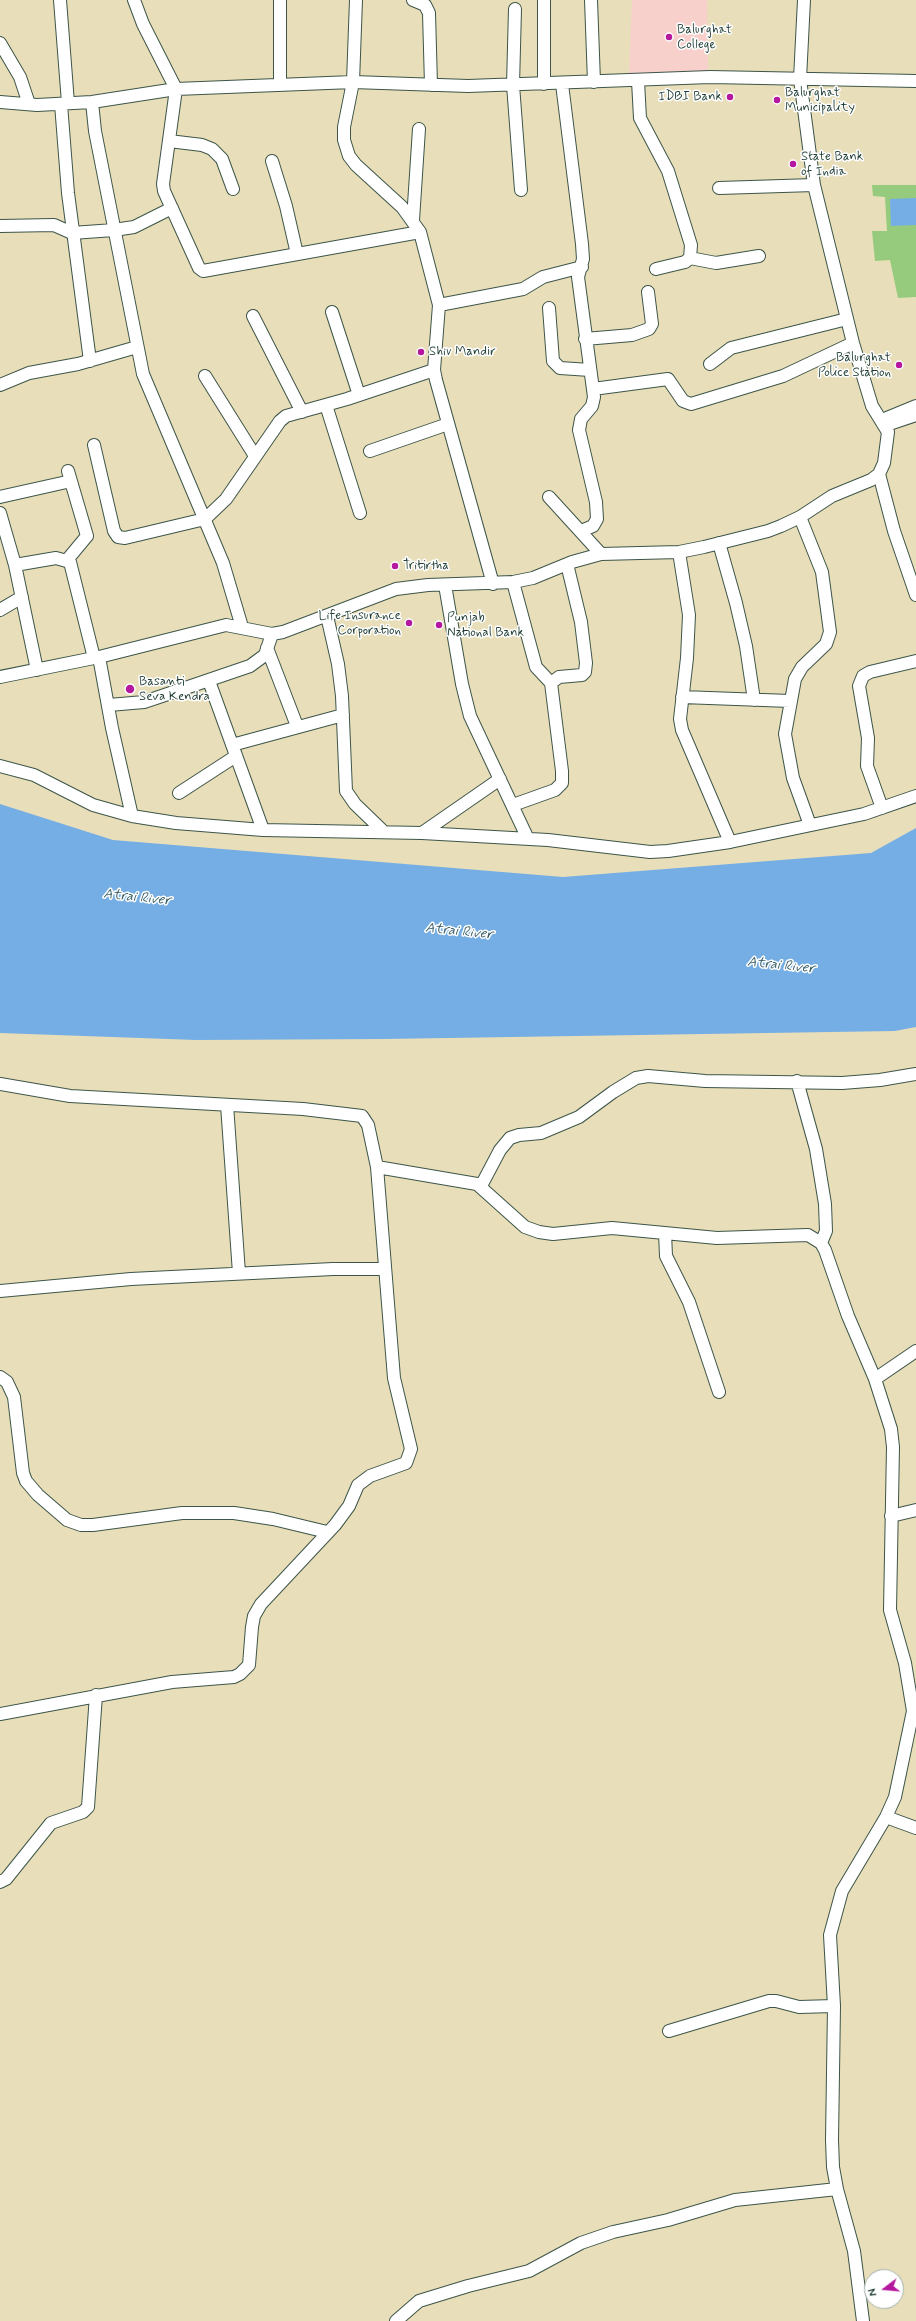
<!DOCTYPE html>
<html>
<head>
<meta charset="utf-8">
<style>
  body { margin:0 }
  #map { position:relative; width:916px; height:2321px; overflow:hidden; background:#e8deb9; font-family:Mynerve,sans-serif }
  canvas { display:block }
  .north { position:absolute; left:864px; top:2269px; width:40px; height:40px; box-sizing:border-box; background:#fff; border:1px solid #a5b1ae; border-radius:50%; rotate:254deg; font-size:11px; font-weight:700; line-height:16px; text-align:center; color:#1f3d34 }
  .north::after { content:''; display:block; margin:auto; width:14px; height:18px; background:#b5179e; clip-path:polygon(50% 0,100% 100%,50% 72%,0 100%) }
</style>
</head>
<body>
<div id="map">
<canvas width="916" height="2321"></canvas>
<div class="north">N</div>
</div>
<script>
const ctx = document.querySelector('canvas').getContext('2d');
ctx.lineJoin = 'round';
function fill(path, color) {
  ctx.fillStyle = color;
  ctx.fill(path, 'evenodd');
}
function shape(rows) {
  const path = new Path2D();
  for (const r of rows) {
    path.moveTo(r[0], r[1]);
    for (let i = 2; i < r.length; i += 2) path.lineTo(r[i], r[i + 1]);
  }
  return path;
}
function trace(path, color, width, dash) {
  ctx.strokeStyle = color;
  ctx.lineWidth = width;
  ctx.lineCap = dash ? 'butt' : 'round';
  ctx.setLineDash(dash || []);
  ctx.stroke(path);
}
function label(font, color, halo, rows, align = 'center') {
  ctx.font = font + ' Mynerve,sans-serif';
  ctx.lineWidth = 3;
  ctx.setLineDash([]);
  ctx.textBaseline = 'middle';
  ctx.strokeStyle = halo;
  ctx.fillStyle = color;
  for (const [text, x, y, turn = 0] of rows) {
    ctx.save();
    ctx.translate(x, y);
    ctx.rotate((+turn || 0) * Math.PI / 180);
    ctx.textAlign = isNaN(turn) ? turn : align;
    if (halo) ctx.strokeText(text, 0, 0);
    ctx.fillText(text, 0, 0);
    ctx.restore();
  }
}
fill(shape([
  [632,0,707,0,708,76,629,74]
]), '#f7d0cc');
fill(shape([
  [872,185,916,185,916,297,898,298,890,260,875,261,872,231,887,231,885,197,873,196]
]), '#96cb7d');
fill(shape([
  [916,198,916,225,891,226,890,199],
  [0,804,113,840,563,877,871,853,916,828,916,1027,895,1031,384,1039,196,1040,0,1033]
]), '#75aee5');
const minor = shape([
  [60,0,68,103],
  [134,0,143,24,176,89,163,184,164,191,199,268,203,271,420,232],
  [280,0,280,85],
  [356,0,353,82,344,127,344,140,349,156,356,165,402,207,420,232,439,305,434,370,436,380,493,584],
  [413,0,425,5,429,13,431,85],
  [544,0,544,84],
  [591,0,594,82],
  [515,9,513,85,521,190],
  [0,43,20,77,29,104],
  [638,81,640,118,668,171,691,245,690,258,685,262,656,269],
  [562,84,582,244,583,259,578,277,594,397,592,406,581,419,579,430,596,502,597,519,593,526,581,531],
  [0,102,37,105,92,102,176,89,353,82,468,86,710,77,916,81],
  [92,102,95,131,143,374,223,563,242,627],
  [61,104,68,193,90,361],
  [169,141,202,145,212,149,222,159,233,189],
  [272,161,286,206,297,254],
  [719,188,814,185],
  [413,220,419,129],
  [0,226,54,225,72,233,114,230,134,227,172,208],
  [690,258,716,263,759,256],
  [439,305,523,289,543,277,582,267],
  [549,308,553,361,560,368,590,370],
  [332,312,359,395],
  [253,316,302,412],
  [585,339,632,335,649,329,652,324,648,292],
  [710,364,731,348,847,319],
  [205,376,255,456],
  [0,385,29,373,78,364,137,347],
  [593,389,668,379,683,401,691,404,783,376,853,343],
  [326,405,360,513],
  [882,420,916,406],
  [889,424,916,415],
  [94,445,114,531,118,537,125,538,205,519,226,499,280,421,286,416,347,399,434,370],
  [370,451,448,424],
  [879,474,894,531,916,595],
  [0,497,71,481],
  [549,497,601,554],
  [0,513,15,565,37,670],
  [800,517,822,572,830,632,826,644,802,667,795,679,785,734,793,778,810,825],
  [719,543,736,603,746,646,754,700],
  [679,552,689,615,687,658,680,719,682,730,730,842],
  [67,560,87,536,68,471],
  [15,565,56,558,70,562,94,658],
  [513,582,536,667,551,683],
  [445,585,462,684,470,716,528,839],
  [0,610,22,597],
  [327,616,338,664,342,696,346,791,355,804,384,832],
  [267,648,297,726],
  [99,657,112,728,132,816],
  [0,677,99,657,226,625,272,634,283,632,396,589,428,585,513,582,533,578,572,562,601,554,679,552,704,547,768,531,781,526,800,517,832,496,871,480,879,474,884,463,888,432,872,406,853,343,814,185,800,79,804,0],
  [209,681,263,830],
  [682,697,790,701],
  [109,705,144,702,156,698,250,666,265,655,272,634],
  [232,745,343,715],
  [0,766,34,775,93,805,132,816,176,823,263,830,422,833,548,840,650,852,668,851,730,842,864,814,916,796],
  [179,793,236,756],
  [513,805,555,790,562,783,562,771,551,683,559,677,582,675,585,672,586,663,581,622,567,564],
  [882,808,867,766,868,738,859,686,863,676,870,672,916,661],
  [422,833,500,779],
  [797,1081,816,1149,825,1204,826,1231,821,1243],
  [0,1084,70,1096,303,1109,362,1116,368,1125,377,1167,394,1378,411,1449,406,1463,370,1476,358,1485,349,1506,335,1525,261,1604,254,1616,252,1627,249,1665,240,1674,234,1677,172,1682,0,1714],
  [227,1105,239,1273],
  [377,1167,477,1184,525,1227,539,1232,553,1234,612,1228,717,1238,808,1235,821,1243,825,1250,848,1316,875,1379,891,1429,893,1447,890,1610,905,1663,913,1711,895,1797,886,1817,842,1891,830,1935,834,2006,832,2140,833,2167,837,2189,854,2251,863,2321],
  [481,1186,500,1150,510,1138,519,1135,541,1133,579,1117,613,1092,636,1078,648,1076,705,1081,842,1083,880,1080,916,1074],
  [665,1233,666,1256,689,1302,719,1392],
  [0,1291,131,1279,333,1269,385,1269],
  [0,1377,7,1382,14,1397,23,1473,26,1481,38,1495,67,1520,81,1525,93,1525,182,1513,234,1513,273,1519,327,1532],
  [875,1379,916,1351],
  [891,1516,916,1510],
  [886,1817,916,1828],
  [0,1882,6,1879,51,1823,83,1812,88,1807,96,1695],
  [669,2031,769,2001,776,2001,799,2007,834,2006],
  [396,2321,419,2301,468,2286,529,2271,581,2243,613,2232,668,2220,735,2200,837,2189]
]);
trace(minor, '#3d5548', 14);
trace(minor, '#fff', 12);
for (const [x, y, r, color] of [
  [669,37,4,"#b5179e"],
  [730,97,4,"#b5179e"],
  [777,100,4,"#b5179e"],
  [793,164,4,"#b5179e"],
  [421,352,4,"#b5179e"],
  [899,365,4,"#b5179e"],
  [395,566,4,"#b5179e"],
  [409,623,4,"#b5179e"],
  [439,625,4,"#b5179e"],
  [130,689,5,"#b5179e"]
]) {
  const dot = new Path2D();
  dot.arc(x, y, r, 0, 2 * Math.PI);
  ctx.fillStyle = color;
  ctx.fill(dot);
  trace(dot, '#fff', 1.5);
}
label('13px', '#1f3d34', '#fff', [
  ["Balurghat",677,30],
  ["College",677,45],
  ["Balurghat",785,93],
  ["Municipality",785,108],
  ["IDBI Bank",722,97,"right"],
  ["State Bank",801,157],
  ["of India",801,172],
  ["Shiv Mandir",429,352],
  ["Balurghat",891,358,"right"],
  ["Police Station",891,373,"right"],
  ["Tritirtha",403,566],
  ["Life Insurance",401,616,"right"],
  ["Corporation",401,631,"right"],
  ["Punjab",447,618],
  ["National Bank",447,633],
  ["Basanti",139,682],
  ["Seva Kendra",139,697]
], 'left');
label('italic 14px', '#395f69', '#fff', [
  ["Atrai River",137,898,6],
  ["Atrai River",459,932,6],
  ["Atrai River",781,966,6]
]);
</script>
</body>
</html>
